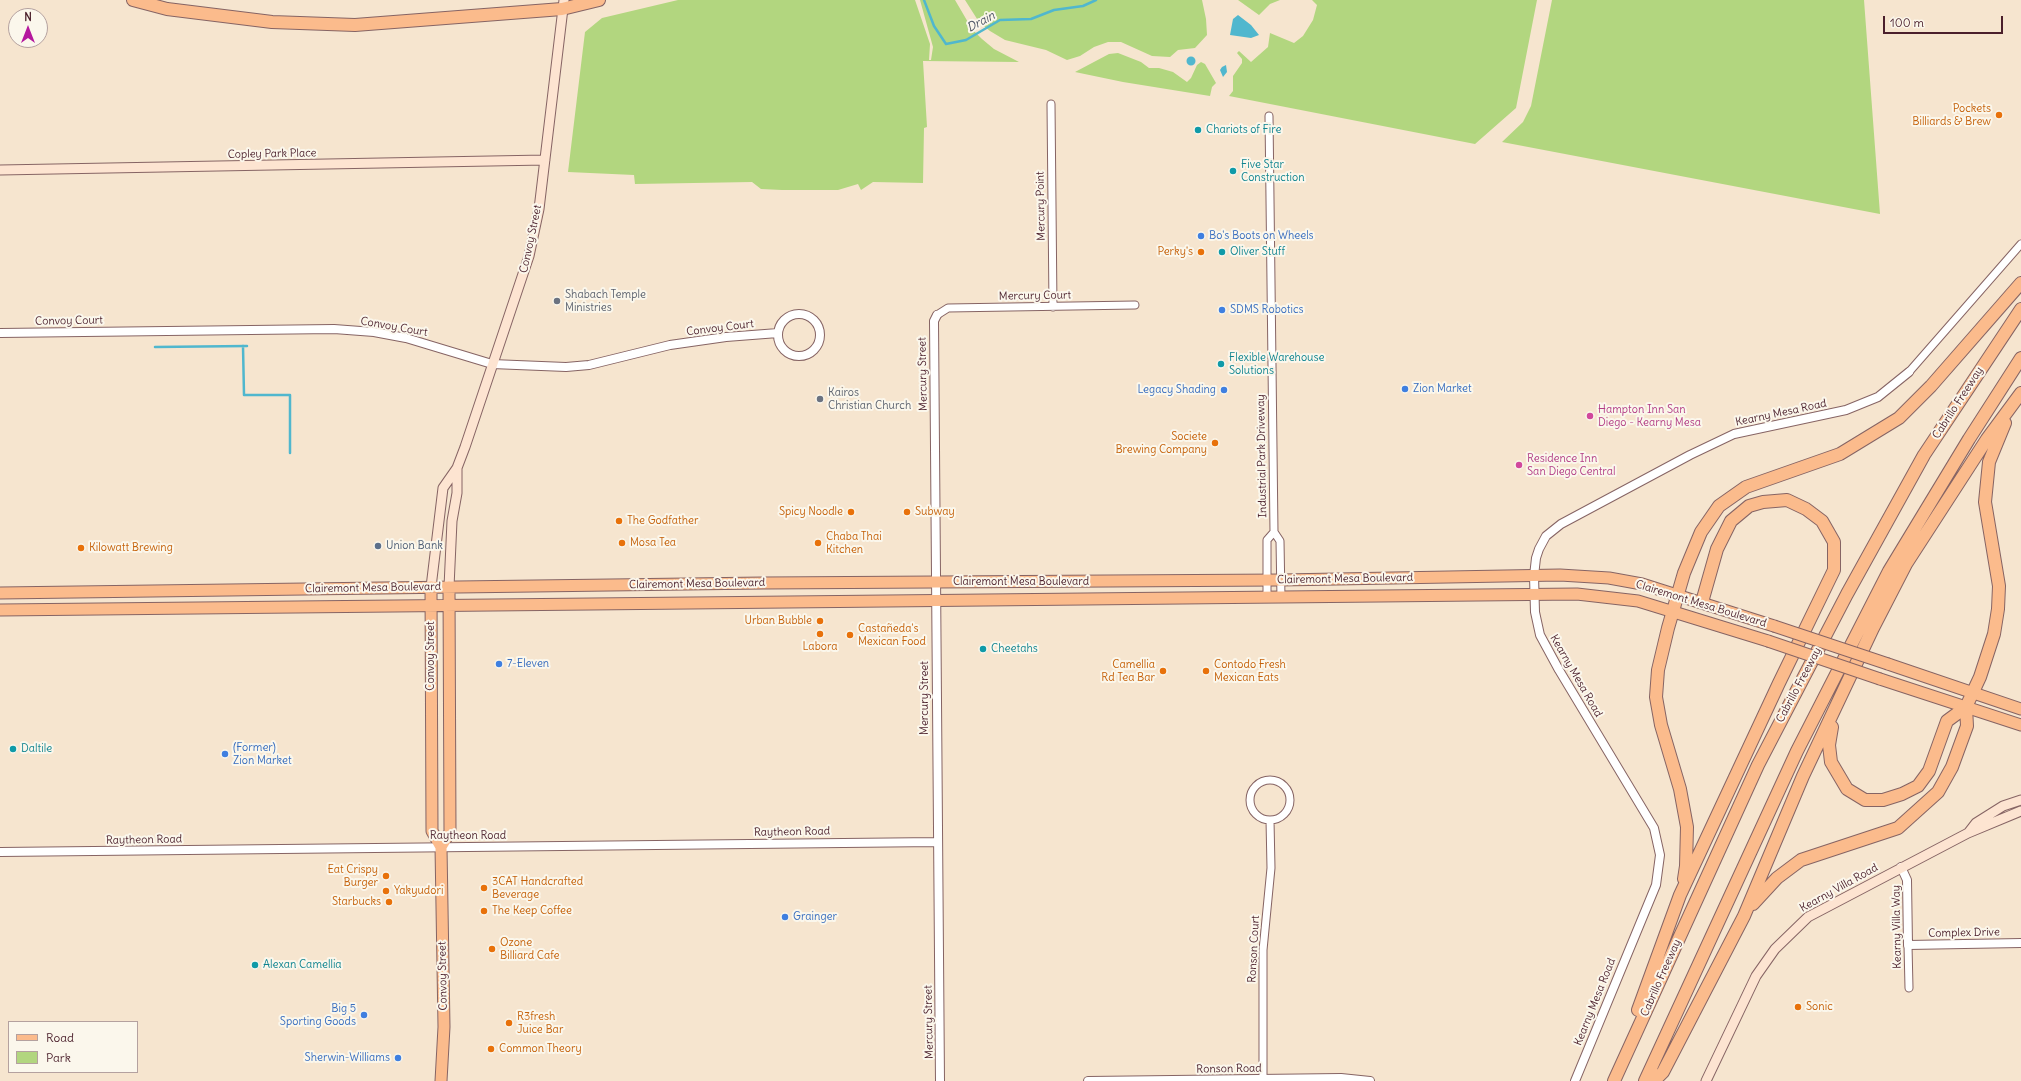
<!DOCTYPE html>
<html>
<head>
<meta charset="utf-8">
<style>
  body { margin:0 }
  #map { position:relative; width:2021px; height:1081px; overflow:hidden; background:#f6e5cf; font-family:Delius,sans-serif }
  canvas { display:block }
  .legend { position:absolute; left:8px; top:1021px; width:130px; height:52px; box-sizing:border-box; background:#fbf7ec; border:1px solid #b4a19f; margin:0; padding:5px 7px; list-style:none; font-size:12px; color:#4a1f2b }
  .legend li { display:flex; align-items:center; gap:8px; height:20px }
  .legend b { width:20px; border:1px solid #b4a19f }
  .north { position:absolute; left:8px; top:8px; width:40px; height:40px; box-sizing:border-box; background:#fbf7ec; border:1px solid #b4a19f; border-radius:50%; rotate:0deg; font-size:11px; font-weight:700; line-height:16px; text-align:center; color:#4a1f2b }
  .north::after { content:''; display:block; margin:auto; width:14px; height:18px; background:#b5179e; clip-path:polygon(50% 0,100% 100%,50% 72%,0 100%) }
  .scale { position:absolute; left:1883px; top:16px; width:120px; height:18px; box-sizing:border-box; border:2px solid #4a1f2b; border-top:0; padding-left:5px; font-size:12px; line-height:14px; white-space:nowrap; color:#4a1f2b; -webkit-text-stroke:3px #fbf7ec; paint-order:stroke }
</style>
</head>
<body>
<div id="map">
<canvas width="2021" height="1081"></canvas>
<ul class="legend">
<li><b style="height:5px;background:#fbbb8c"></b>Road</li>
<li><b style="height:11px;background:#b2d67f"></b>Park</li>
</ul>
<div class="north">N</div>
<div class="scale">100 m</div>
</div>
<script>
const ctx = document.querySelector('canvas').getContext('2d');
ctx.lineJoin = 'round';
function fill(path, color) {
  ctx.fillStyle = color;
  ctx.fill(path, 'evenodd');
}
function shape(rows) {
  const path = new Path2D();
  for (const r of rows) {
    if (r.length === 3) {
      path.moveTo(r[0] + r[2], r[1]);
      path.arc(r[0], r[1], r[2], 0, 2 * Math.PI);
      continue;
    }
    path.moveTo(r[0], r[1]);
    for (let i = 2; i < r.length; i += 2) path.lineTo(r[i], r[i + 1]);
  }
  return path;
}
function trace(path, color, width, dash) {
  ctx.strokeStyle = color;
  ctx.lineWidth = width;
  ctx.lineCap = dash ? 'butt' : 'round';
  ctx.setLineDash(dash || []);
  ctx.stroke(path);
}
function label(font, color, halo, rows, align = 'center') {
  ctx.font = font + ' Delius,sans-serif';
  ctx.lineWidth = 4;
  ctx.setLineDash([]);
  ctx.textBaseline = 'middle';
  ctx.strokeStyle = halo;
  ctx.fillStyle = color;
  for (const [text, x, y, turn = 0] of rows) {
    ctx.save();
    ctx.translate(x, y);
    ctx.rotate((+turn || 0) * Math.PI / 180);
    ctx.textAlign = isNaN(turn) ? turn : align;
    if (halo) ctx.strokeText(text, 0, 0);
    ctx.fillText(text, 0, 0);
    ctx.restore();
  }
}
fill(shape([
  [678,0,915,0,930,44,929,60,931,60,933,47,920,0,955,0,972,29,982,39,994,49,1019,62,923,61,927,127,924,128,923,183,873,182,861,190,858,184,838,190,782,190,761,189,752,182,635,184,634,175,568,172,585,32,602,18],
  [965,0,1202,0,1206,19,1207,35,1195,48,1178,50,1170,57,1152,56,1121,42,1108,42,1094,47,1080,56,1067,60,1046,50,1005,40,990,31,979,22],
  [1238,0,1280,0,1270,4,1259,15],
  [1312,0,1537,0,1516,108,1475,144,1229,96,1233,91,1233,76,1242,63,1242,59,1237,53,1239,51,1251,62,1268,47,1270,33,1294,43,1303,36,1313,20,1317,5],
  [1552,0,1864,0,1880,214,1502,142,1523,122,1531,106],
  [1118,53,1141,62,1149,68,1159,68,1173,72,1187,82,1191,78,1197,65,1201,62,1205,64,1216,83,1212,87,1210,96,1123,82,1075,72,1109,54]
]), '#b2d67f');
fill(shape([
  [1238,15,1251,25,1259,35,1251,38,1230,35,1233,19],
  [1191,61,4.5],
  [1226,65,1227,72,1223,77,1220,70,1222,67]
]), '#50b7ce');
trace(shape([
  [924,0,934,26,946,44,966,40,1000,20,1031,19,1054,10,1083,6,1096,0],
  [243,346,244,395,290,395,290,453],
  [155,347,247,346]
]), '#50b7ce', 2.5);
const minor = shape([
  [1051,104,1053,307],
  [1269,116,1274,532,1280,541,1281,598],
  [937,315,948,308,1135,305],
  [1909,372,2021,244],
  [1267,598,1267,540,1274,532],
  [1270,800,20],
  [1908,945,1909,988],
  [1263,1079,1263,950,1271,868,1270,820]
]);
const tertiary = shape([
  [799,335,21],
  [937,315,934,321,940,1081],
  [0,333,334,329,374,332,406,338,492,364,566,367,589,365,670,345,726,337,778,333],
  [0,852,937,842],
  [1901,867,1907,880,1908,945,2021,943],
  [1088,1081,1341,1078,1370,1081],
  [1575,1081,1656,885,1660,855,1654,828,1559,670,1540,635,1535,612,1534,576,1536,558,1539,549,1546,536,1561,524,1690,455,1734,434,1846,410,1878,397,1909,372]
]);
const secondary = shape([
  [0,170,545,160],
  [431,587,443,488,457,468,465,447,529,256,539,209,564,0],
  [449,587,452,521,457,493,457,468],
  [1969,832,1976,823,2003,806,2021,800],
  [1706,1081,1756,976,1775,949,1808,917,1968,833,2021,811]
]);
const primary = shape([
  [431,587,432,831,441,847,444,1027,441,1081],
  [0,593,763,583,1281,580,1560,575,1609,578,1642,584,1774,626],
  [0,610,1577,594,1638,601,1768,641],
  [1888,664,2021,709],
  [1880,679,2021,725],
  [441,847,450,832,449,587]
]);
const motorway = shape([
  [133,0,167,9,272,22,355,25,562,9,599,0],
  [1832,727,1829,745,1831,762,1847,789,1865,800,1883,800,1902,794,1918,786,1929,771,1947,721,1966,707,1980,677,1994,634,1998,609,1999,586,1985,502,1989,462,2005,423],
  [1684,879,1686,866,1687,827,1680,789,1661,725,1656,697,1658,670,1668,628,1684,573,1701,532,1719,506,1746,487,1840,454,1899,418,1931,386,2021,283],
  [1753,904,1777,878,1801,860,1898,828,1938,792,1952,767,1967,726,1966,707],
  [1638,1010,1680,895,1779,683,1834,570,1834,542,1822,521,1806,509,1787,500,1763,502,1749,506,1731,521,1717,549,1702,602],
  [1614,1081,1758,765,1847,594,1924,455,2021,309],
  [1645,1081,1797,751,1889,571,1969,439,2021,358],
  [1654,1081,1663,1072,1744,916,1803,776,1873,628,1906,564,1987,439,2021,393]
]);
trace(minor, '#866464', 9);
trace(tertiary, '#866464', 10);
trace(secondary, '#866464', 11);
trace(primary, '#866464', 13);
trace(motorway, '#866464', 14);
trace(minor, '#fff', 7);
trace(tertiary, '#fff', 8);
trace(secondary, '#fde4d1', 9);
trace(primary, '#fbbb8c', 11);
trace(motorway, '#fbbb8c', 12);
const primaryBridge = shape([
  [1774,626,1888,664],
  [1768,641,1880,679]
]);
trace(primaryBridge, '#866464', 13, []);
trace(primaryBridge, '#fbbb8c', 11);
for (const [x, y, r, color] of [
  [1999,115,4,"#e8710a"],
  [1198,130,4,"#0f9aa8"],
  [1233,171,4,"#0f9aa8"],
  [1201,236,4,"#3f7fe0"],
  [1201,252,4,"#e8710a"],
  [1222,252,4,"#0f9aa8"],
  [557,301,4,"#6b7280"],
  [1222,310,4,"#3f7fe0"],
  [1221,364,4,"#0f9aa8"],
  [1405,389,4,"#3f7fe0"],
  [1224,390,4,"#3f7fe0"],
  [820,399,4,"#6b7280"],
  [1590,416,4,"#d1479c"],
  [1215,443,4,"#e8710a"],
  [1519,465,4,"#d1479c"],
  [851,512,4,"#e8710a"],
  [907,512,4,"#e8710a"],
  [619,521,4,"#e8710a"],
  [622,543,4,"#e8710a"],
  [818,543,4,"#e8710a"],
  [378,546,4,"#5c6f8a"],
  [81,548,4,"#e8710a"],
  [820,621,4,"#e8710a"],
  [820,634,4,"#e8710a"],
  [850,635,4,"#e8710a"],
  [983,649,4,"#0f9aa8"],
  [499,664,4,"#3f7fe0"],
  [1163,671,4,"#e8710a"],
  [1206,671,4,"#e8710a"],
  [13,749,4,"#0f9aa8"],
  [225,754,4,"#3f7fe0"],
  [386,876,4,"#e8710a"],
  [484,888,4,"#e8710a"],
  [386,891,4,"#e8710a"],
  [389,902,4,"#e8710a"],
  [484,911,4,"#e8710a"],
  [785,917,4,"#3f7fe0"],
  [492,949,4,"#e8710a"],
  [255,965,4,"#0f9aa8"],
  [1798,1007,4,"#e8710a"],
  [364,1015,4,"#3f7fe0"],
  [509,1023,4,"#e8710a"],
  [491,1049,4,"#e8710a"],
  [398,1058,4,"#3f7fe0"]
]) {
  const dot = new Path2D();
  dot.arc(x, y, r, 0, 2 * Math.PI);
  ctx.fillStyle = color;
  ctx.fill(dot);
  trace(dot, '#fbf7ec', 1.5);
}
label('11px', '#c56008', '#fbf7ec', [
  ["Pockets",1991,109,"right"],
  ["Billiards & Brew",1991,122,"right"],
  ["Perky's",1193,252,"right"],
  ["Societe",1207,437,"right"],
  ["Brewing Company",1207,450,"right"],
  ["Spicy Noodle",843,512,"right"],
  ["Subway",915,512],
  ["The Godfather",627,521],
  ["Chaba Thai",826,537],
  ["Kitchen",826,550],
  ["Mosa Tea",630,543],
  ["Kilowatt Brewing",89,548],
  ["Urban Bubble",812,621,"right"],
  ["Castañeda's",858,629],
  ["Mexican Food",858,642],
  ["Labora",820,647,"center"],
  ["Camellia",1155,665,"right"],
  ["Rd Tea Bar",1155,678,"right"],
  ["Contodo Fresh",1214,665],
  ["Mexican Eats",1214,678],
  ["Eat Crispy",378,870,"right"],
  ["Burger",378,883,"right"],
  ["3CAT Handcrafted",492,882],
  ["Beverage",492,895],
  ["Yakyudori",394,891],
  ["Starbucks",381,902,"right"],
  ["The Keep Coffee",492,911],
  ["Ozone",500,943],
  ["Billiard Cafe",500,956],
  ["Sonic",1806,1007],
  ["R3fresh",517,1017],
  ["Juice Bar",517,1030],
  ["Common Theory",499,1049]
], 'left');
label('11px', '#0d838f', '#fbf7ec', [
  ["Chariots of Fire",1206,130],
  ["Five Star",1241,165],
  ["Construction",1241,178],
  ["Oliver Stuff",1230,252],
  ["Flexible Warehouse",1229,358],
  ["Solutions",1229,371],
  ["Cheetahs",991,649],
  ["Daltile",21,749],
  ["Alexan Camellia",263,965]
], 'left');
label('11px', '#4a1f2b', '#fbf7ec', [
  ["Copley Park Place",272,154,-1],
  ["Mercury Point",1041,206,-91],
  ["Convoy Street",531,239,-78],
  ["Mercury Court",1035,296,-1],
  ["Convoy Court",69,321,-1],
  ["Convoy Court",394,327,10],
  ["Convoy Court",720,328,-7],
  ["Mercury Street",923,374,-91],
  ["Cabrillo Freeway",1958,403,-57],
  ["Kearny Mesa Road",1781,413,-12],
  ["Industrial Park Driveway",1262,456,-91],
  ["Clairemont Mesa Boulevard",1345,579,-1],
  ["Clairemont Mesa Boulevard",1021,582],
  ["Clairemont Mesa Boulevard",697,584,-1],
  ["Clairemont Mesa Boulevard",373,588,-1],
  ["Clairemont Mesa Boulevard",1701,604,17],
  ["Convoy Street",431,656,-90],
  ["Kearny Mesa Road",1576,676,60],
  ["Cabrillo Freeway",1799,685,-62],
  ["Mercury Street",925,698,-90],
  ["Raytheon Road",792,832,-1],
  ["Raytheon Road",468,836],
  ["Raytheon Road",144,840,-1],
  ["Kearny Villa Road",1839,888,-29],
  ["Kearny Villa Way",1897,927,-91],
  ["Complex Drive",1964,933,-1],
  ["Ronson Court",1254,949,-87],
  ["Convoy Street",443,976,-91],
  ["Cabrillo Freeway",1661,978,-66],
  ["Kearny Mesa Road",1595,1002,-68],
  ["Mercury Street",929,1022,-91],
  ["Ronson Road",1229,1069,-1]
]);
label('11px', '#366cbe', '#fbf7ec', [
  ["Bo's Boots on Wheels",1209,236],
  ["SDMS Robotics",1230,310],
  ["Zion Market",1413,389],
  ["Legacy Shading",1216,390,"right"],
  ["7-Eleven",507,664],
  ["(Former)",233,748],
  ["Zion Market",233,761],
  ["Grainger",793,917],
  ["Big 5",356,1009,"right"],
  ["Sporting Goods",356,1022,"right"],
  ["Sherwin-Williams",390,1058,"right"]
], 'left');
label('11px', '#5b616d', '#fbf7ec', [
  ["Shabach Temple",565,295],
  ["Ministries",565,308],
  ["Kairos",828,393],
  ["Christian Church",828,406]
], 'left');
label('11px', '#b23c85', '#fbf7ec', [
  ["Hampton Inn San",1598,410],
  ["Diego - Kearny Mesa",1598,423],
  ["Residence Inn",1527,459],
  ["San Diego Central",1527,472]
], 'left');
label('11px', '#4e5e75', '#fbf7ec', [
  ["Union Bank",386,546]
], 'left');
label('italic 12px', '#4c5464', '#fbf7ec', [
  ["Drain",981,22,-28]
]);
</script>
</body>
</html>
